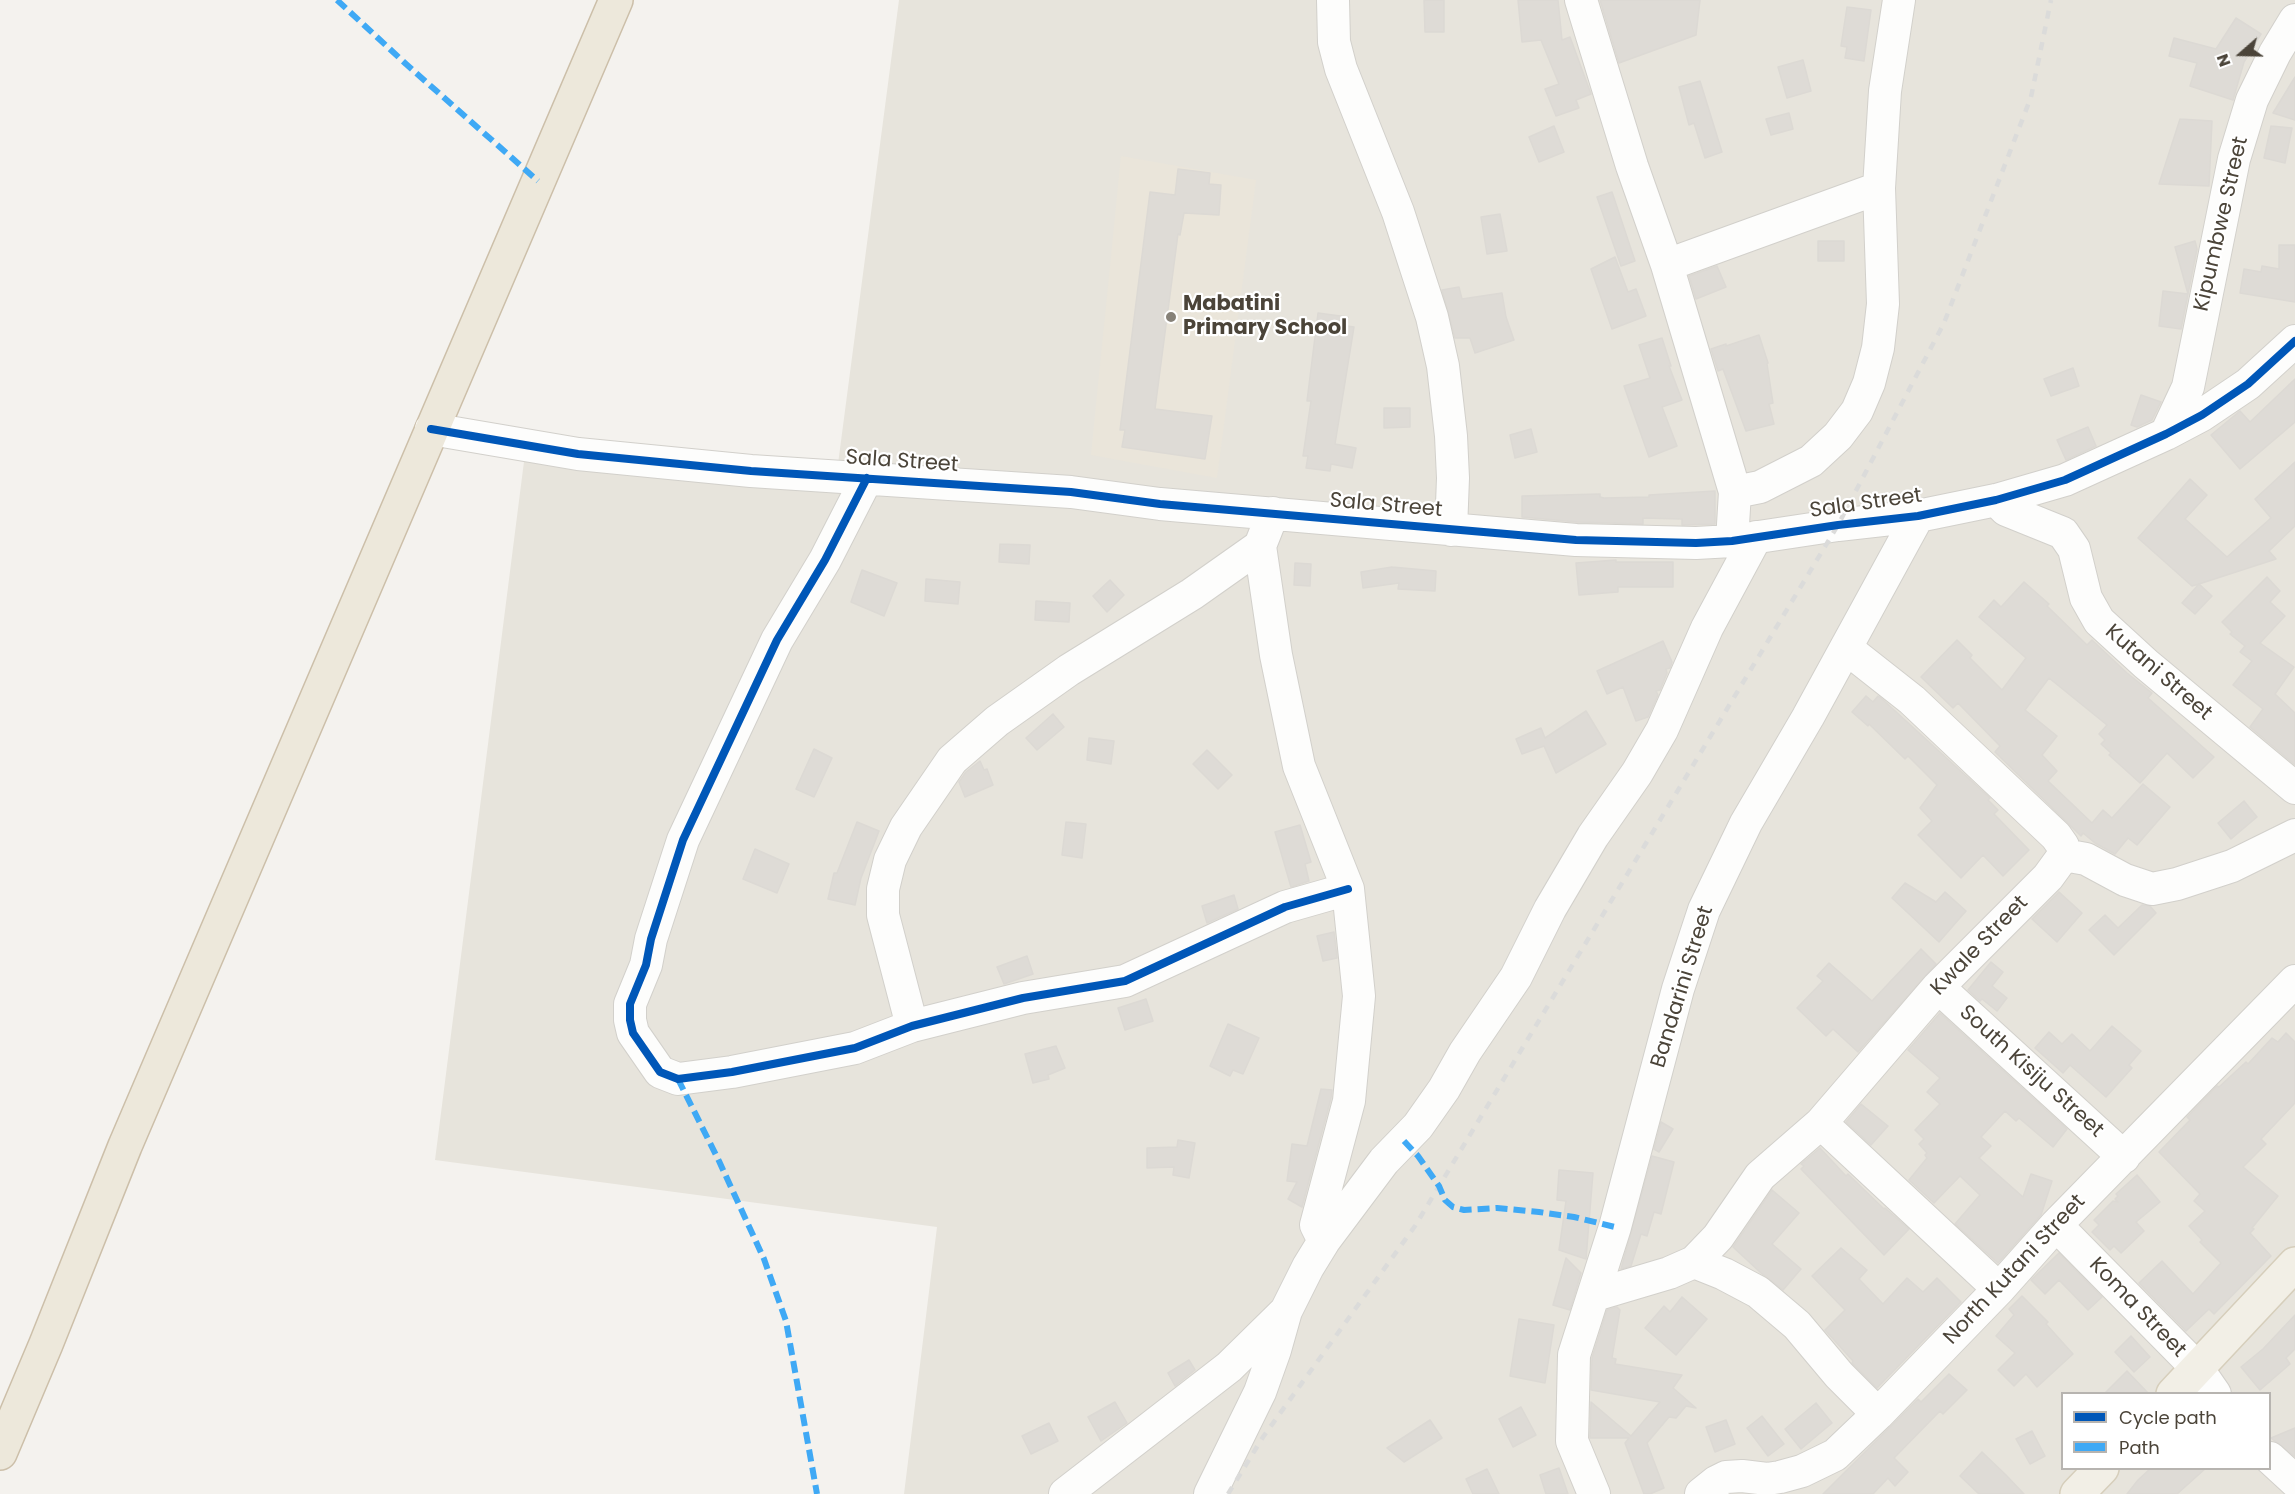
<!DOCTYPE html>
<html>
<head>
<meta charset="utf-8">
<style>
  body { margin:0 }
  #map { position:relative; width:2295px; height:1494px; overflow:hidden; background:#f4f2ee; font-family:Poppins,sans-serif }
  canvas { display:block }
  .legend { position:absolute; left:2061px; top:1392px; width:210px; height:78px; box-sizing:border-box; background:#fff; border:2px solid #b7b4b0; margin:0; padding:8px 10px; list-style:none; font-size:18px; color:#4b4439 }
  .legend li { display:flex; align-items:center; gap:12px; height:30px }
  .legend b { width:30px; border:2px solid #b7b4b0 }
  .north { position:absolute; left:2211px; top:24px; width:60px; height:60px; -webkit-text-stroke:4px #fff; paint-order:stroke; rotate:250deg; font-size:16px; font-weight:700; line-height:24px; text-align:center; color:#4b4439 }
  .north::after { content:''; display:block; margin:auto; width:21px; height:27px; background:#4b4439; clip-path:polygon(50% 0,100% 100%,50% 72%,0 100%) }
</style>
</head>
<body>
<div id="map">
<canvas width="2295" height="1494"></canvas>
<ul class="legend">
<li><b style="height:8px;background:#0057b8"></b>Cycle path</li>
<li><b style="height:8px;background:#3fa9f5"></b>Path</li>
</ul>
<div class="north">N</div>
</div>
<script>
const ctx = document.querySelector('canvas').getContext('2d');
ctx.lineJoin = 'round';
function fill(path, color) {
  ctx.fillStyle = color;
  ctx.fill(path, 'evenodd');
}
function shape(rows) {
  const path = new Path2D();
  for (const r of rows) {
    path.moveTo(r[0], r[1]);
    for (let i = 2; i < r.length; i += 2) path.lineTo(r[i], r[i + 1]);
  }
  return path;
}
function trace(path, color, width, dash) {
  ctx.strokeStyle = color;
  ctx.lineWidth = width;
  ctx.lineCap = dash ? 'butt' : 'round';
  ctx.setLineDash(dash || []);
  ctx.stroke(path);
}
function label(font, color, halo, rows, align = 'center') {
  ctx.font = font + ' Poppins,sans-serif';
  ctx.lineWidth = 4.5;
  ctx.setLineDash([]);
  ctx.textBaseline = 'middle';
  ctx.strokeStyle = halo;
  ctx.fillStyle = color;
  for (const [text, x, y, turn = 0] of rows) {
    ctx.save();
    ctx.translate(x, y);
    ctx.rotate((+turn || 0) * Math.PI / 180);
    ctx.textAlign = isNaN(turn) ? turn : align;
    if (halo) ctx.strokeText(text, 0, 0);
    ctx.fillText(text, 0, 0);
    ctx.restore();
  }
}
fill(shape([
  [899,0,2295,0,2295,1494,904,1494,937,1227,435,1160,527,438,836,479],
  [2062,1394,2270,1394,2270,1468,2062,1468]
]), '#e7e4dc');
fill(shape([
  [1121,156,1256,180,1217,478,1091,455]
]), '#eae5da');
const building = shape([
  [1424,0,1444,0,1444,32,1425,32,1424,0],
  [1518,0,1558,0,1562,40,1570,37,1591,94,1576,100,1579,108,1556,116,1545,89,1559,84,1541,40,1522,42,1518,0],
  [1600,0,1700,0,1696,35,1619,63,1600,0],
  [1847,7,1871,10,1864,61,1845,58,1847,47,1841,46,1847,7],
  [2236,18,2261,34,2244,62,2233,100,2190,86,2197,63,2169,56,2174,38,2216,49,2236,18],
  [1803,60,1811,91,1787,98,1778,67,1803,60],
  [2295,77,2295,120,2273,113,2295,77],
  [1700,81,1722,152,1705,158,1694,123,1689,125,1679,87,1700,81],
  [1789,113,1793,129,1771,135,1766,119,1789,113],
  [2180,119,2212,121,2209,186,2159,184,2180,119],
  [1554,126,1564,152,1539,162,1529,137,1554,126],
  [2271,126,2292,128,2285,163,2264,158,2271,126],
  [1178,169,1210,173,1209,184,1221,185,1219,215,1184,213,1180,235,1178,234,1155,409,1212,416,1205,459,1122,447,1125,430,1120,430,1150,192,1175,195,1178,169],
  [1612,192,1635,261,1621,266,1597,197,1612,192],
  [1500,214,1507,251,1487,254,1481,217,1500,214],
  [1818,241,1844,241,1844,261,1818,261,1818,241],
  [2195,241,2197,249,2181,329,2159,326,2163,291,2188,294,2175,247,2195,241],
  [2279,245,2295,245,2295,302,2240,293,2244,269,2261,272,2262,266,2279,269,2279,245],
  [1615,257,1628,292,1636,289,1646,316,1612,329,1591,269,1615,257],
  [1717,266,1726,287,1696,299,1689,276,1717,266],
  [1459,287,1462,299,1502,293,1506,317,1514,340,1475,353,1470,338,1455,338,1442,290,1459,287],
  [1318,313,1348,317,1347,326,1354,327,1335,444,1356,448,1352,468,1331,464,1330,471,1306,468,1308,456,1303,456,1311,401,1307,401,1318,313],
  [1759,335,1768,363,1767,364,1773,403,1769,404,1774,424,1746,431,1723,369,1718,371,1711,349,1726,344,1726,346,1759,335],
  [1662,338,1671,366,1669,366,1682,400,1662,407,1677,446,1649,457,1624,386,1650,378,1639,345,1662,338],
  [2073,368,2079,386,2051,396,2044,379,2073,368],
  [2295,379,2295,422,2240,469,2211,435,2240,411,2250,422,2295,379],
  [2141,395,2161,402,2152,420,2137,427,2131,425,2141,395],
  [1384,408,1410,408,1410,427,1384,428,1384,408],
  [2088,427,2096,446,2066,460,2057,440,2088,427],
  [1531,429,1537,452,1515,458,1510,435,1531,429],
  [2295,462,2295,526,2269,551,2276,559,2199,584,2212,596,2195,614,2182,603,2199,584,2192,586,2138,538,2190,479,2207,495,2185,519,2227,557,2271,518,2255,499,2295,462],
  [1715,491,1715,524,1682,525,1682,519,1643,518,1643,524,1577,522,1522,517,1522,496,1600,494,1600,497,1604,498,1649,497,1649,495,1715,491],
  [1000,544,1030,545,1029,564,999,562,1000,544],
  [1616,560,1616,562,1673,562,1673,587,1618,587,1618,592,1579,595,1576,563,1616,560],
  [1295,563,1311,564,1310,586,1294,585,1295,563],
  [1392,567,1436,571,1435,591,1398,589,1399,583,1363,588,1361,572,1392,567],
  [862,570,897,583,884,616,851,602,862,570],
  [2267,577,2280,591,2270,602,2285,616,2260,643,2294,667,2275,694,2295,713,2295,765,2250,727,2263,709,2233,685,2252,661,2240,652,2245,646,2230,634,2232,632,2222,622,2267,577],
  [926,579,960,582,958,604,925,601,926,579],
  [1110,580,1124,595,1107,612,1093,596,1110,580],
  [2024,582,2049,604,2047,606,2087,645,2092,640,2127,673,2152,693,2148,698,2214,757,2193,778,2167,753,2140,783,2109,755,2111,753,2101,744,2105,740,2099,734,2107,725,2049,678,2025,710,2057,736,2042,755,2057,771,2048,781,2092,823,2103,810,2112,818,2143,784,2170,807,2137,845,2128,838,2115,854,2095,843,2083,833,2081,836,1995,752,2000,746,1958,703,1953,708,1921,677,1957,640,1972,655,1970,658,2002,690,2026,658,1979,617,1994,600,2001,607,2024,582],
  [1036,601,1070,603,1069,622,1035,620,1036,601],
  [1663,641,1672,662,1670,668,1666,669,1667,673,1660,690,1656,691,1658,695,1648,717,1636,721,1623,687,1607,694,1597,671,1663,641],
  [1866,696,1873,702,1878,696,1881,698,1990,798,1988,800,1998,810,1994,814,2029,850,2003,876,1983,855,1961,878,1918,835,1932,821,1920,808,1937,785,1908,756,1905,759,1869,724,1868,726,1852,712,1866,696],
  [1586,711,1606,744,1556,773,1544,746,1522,754,1516,739,1541,728,1545,738,1586,711],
  [1053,714,1064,727,1037,750,1026,738,1053,714],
  [1089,738,1114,741,1111,764,1087,760,1089,738],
  [814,749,832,758,814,797,796,789,814,749],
  [1207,750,1232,775,1218,789,1193,764,1207,750],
  [980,761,984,770,987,769,993,785,965,797,959,782,966,772,980,761],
  [2244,801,2257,817,2231,839,2218,823,2244,801],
  [857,822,879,831,861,878,855,905,828,899,834,873,837,873,857,822],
  [1066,822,1086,824,1082,858,1062,855,1066,822],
  [1300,825,1311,862,1305,864,1309,881,1291,887,1275,832,1300,825],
  [755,849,789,864,777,893,743,879,755,849],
  [1905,883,1936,902,1945,892,1966,911,1939,942,1892,898,1905,883],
  [2059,892,2082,913,2057,942,2032,919,2059,892],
  [1234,895,1238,909,1207,923,1202,906,1234,895],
  [2142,905,2150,906,2156,913,2114,955,2089,930,2105,915,2118,928,2142,905],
  [1334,932,1337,958,1323,961,1317,936,1334,932],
  [1921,949,1936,964,1858,1052,1833,1029,1826,1036,1797,1008,1823,981,1817,976,1829,963,1872,1001,1921,949],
  [1027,956,1033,974,1004,984,997,967,1027,956],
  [1991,962,2003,972,1992,986,2007,998,1997,1011,1982,999,1980,1001,1968,990,1991,962],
  [1146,999,1153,1021,1125,1030,1118,1008,1146,999],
  [1940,1013,2067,1129,2053,1147,2019,1118,2016,1121,2005,1111,1981,1137,1991,1146,1979,1158,2023,1197,2031,1174,2052,1181,2041,1215,1998,1263,1955,1224,1980,1195,1960,1176,1934,1203,1909,1180,1927,1158,1925,1155,1927,1153,1919,1144,1924,1139,1915,1130,1940,1104,1927,1092,1940,1078,1908,1050,1940,1013],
  [1228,1024,1259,1038,1243,1074,1233,1070,1230,1076,1210,1066,1228,1024],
  [2112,1026,2141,1051,2129,1065,2132,1068,2106,1097,2070,1065,2063,1073,2035,1048,2049,1032,2062,1044,2072,1034,2090,1051,2112,1026],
  [2286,1033,2295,1042,2295,1103,2261,1139,2266,1144,2243,1167,2278,1196,2252,1228,2254,1229,2250,1233,2271,1256,2214,1314,2209,1309,2186,1331,2139,1283,2162,1261,2193,1294,2221,1263,2200,1242,2202,1240,2189,1226,2205,1211,2194,1201,2200,1194,2159,1152,2190,1120,2187,1117,2217,1086,2219,1087,2246,1062,2248,1064,2272,1038,2278,1042,2286,1033],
  [1056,1046,1065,1068,1048,1075,1049,1079,1033,1083,1025,1054,1056,1046],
  [1321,1089,1332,1090,1331,1098,1302,1207,1288,1199,1297,1182,1287,1181,1292,1144,1307,1146,1321,1089],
  [1861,1104,1888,1126,1871,1145,1846,1122,1861,1104],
  [1661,1122,1673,1129,1659,1152,1654,1149,1661,1122],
  [1178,1140,1195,1143,1189,1178,1173,1175,1174,1167,1147,1168,1147,1148,1177,1147,1178,1140],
  [1820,1148,1846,1176,1848,1174,1884,1209,1885,1208,1909,1229,1884,1255,1801,1169,1804,1166,1801,1164,1820,1148],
  [1652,1156,1674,1162,1661,1214,1654,1212,1647,1236,1641,1234,1631,1266,1621,1269,1652,1156],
  [1559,1170,1593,1173,1586,1259,1559,1250,1566,1201,1557,1200,1559,1170],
  [2137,1175,2160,1202,2136,1222,2144,1231,2121,1253,2114,1246,2110,1250,2092,1232,2099,1225,2094,1220,2113,1201,2118,1202,2115,1199,2118,1196,2116,1194,2137,1175],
  [1772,1190,1799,1213,1772,1244,1801,1269,1783,1290,1761,1273,1733,1247,1772,1190],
  [1841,1248,1867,1270,1859,1279,1883,1304,1907,1278,1923,1292,1937,1278,1961,1302,1877,1388,1852,1363,1853,1361,1825,1330,1845,1310,1812,1276,1841,1248],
  [2059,1253,2102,1297,2088,1310,2059,1280,2045,1294,2031,1280,2059,1253],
  [1566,1258,1581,1273,1570,1310,1553,1305,1566,1258],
  [2022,1296,2048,1322,2046,1324,2073,1354,2037,1387,2026,1374,2014,1386,1998,1370,2015,1353,1996,1336,2014,1315,2009,1309,2022,1296],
  [1682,1297,1707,1319,1676,1355,1645,1328,1664,1306,1670,1312,1682,1297],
  [1617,1307,1620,1310,1612,1358,1616,1359,1615,1364,1682,1375,1673,1388,1696,1408,1686,1406,1676,1418,1669,1417,1647,1443,1664,1488,1650,1494,1644,1494,1625,1443,1629,1438,1590,1438,1591,1402,1631,1436,1660,1402,1591,1390,1592,1358,1607,1310,1617,1307],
  [2295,1315,2295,1349,2286,1358,2290,1364,2260,1390,2241,1367,2263,1349,2295,1315],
  [1519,1319,1554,1325,1545,1383,1510,1376,1519,1319],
  [2131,1336,2150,1357,2134,1372,2115,1352,2131,1336],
  [1189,1360,1195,1370,1175,1386,1168,1373,1189,1360],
  [2127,1371,2149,1394,2104,1394,2127,1371],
  [1949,1374,1967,1390,1943,1414,1940,1411,1894,1458,1908,1472,1895,1486,1888,1478,1873,1494,1823,1494,1918,1399,1921,1402,1949,1374],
  [1115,1402,1127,1423,1101,1441,1088,1417,1115,1402],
  [1816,1403,1832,1423,1801,1449,1785,1429,1816,1403],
  [1521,1407,1536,1435,1513,1447,1499,1419,1521,1407],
  [1762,1416,1784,1444,1768,1456,1747,1428,1762,1416],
  [1430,1420,1442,1438,1404,1462,1387,1448,1430,1420],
  [1726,1420,1735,1444,1715,1452,1706,1427,1726,1420],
  [1049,1423,1058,1441,1031,1454,1022,1436,1049,1423],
  [2295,1428,2295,1457,2271,1438,2295,1428],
  [2032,1431,2045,1456,2030,1464,2016,1439,2032,1431],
  [1982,1452,2006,1475,2024,1494,1979,1494,1960,1476,1982,1452],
  [1559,1468,1568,1494,1546,1494,1540,1475,1559,1468],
  [2151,1468,2206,1468,2177,1494,2127,1494,2138,1480,2151,1468],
  [1487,1469,1499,1494,1473,1494,1466,1479,1487,1469]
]);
fill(building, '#dedbd6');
trace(building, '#dcd9d4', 1.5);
const minor = shape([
  [1333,0,1334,42,1341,69,1398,212,1432,317,1443,366,1451,436,1453,478,1451,530],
  [1581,0,1632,166,1667,265,1735,492,1732,541],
  [1667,265,1879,188],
  [431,429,578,454,751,471,1071,492,1160,504,1576,540,1696,543,1732,541,1838,525,1918,516,1996,500,2065,480,2166,434,2202,415,2248,384,2295,341],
  [2166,434,2188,387,2234,159,2252,100,2275,53,2295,20],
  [867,478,825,560,777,640,683,840,651,939,646,965,630,1004,630,1020,633,1033,660,1072,678,1079,732,1072,855,1048,912,1026,1023,998,1125,981,1285,907,1348,889],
  [1735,492,1760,487,1811,461,1838,436,1857,411,1869,383,1878,348,1883,304,1879,188,1885,91,1899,0],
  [1996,500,2006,510,2063,533,2074,549,2086,598,2099,621,2146,664,2295,788],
  [1273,513,1260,546,1276,655,1299,766,1348,889,1359,996,1349,1101,1316,1225,1324,1241],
  [2064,855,2086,859,2125,880,2152,889,2177,884,2232,866,2295,835],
  [1938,987,2124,1157],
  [912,1026,883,915,883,889,890,860,906,827,952,760,997,721,1069,670,1192,594,1260,546],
  [1821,1123,1999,1289],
  [2056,1225,2197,1368,2215,1394],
  [1694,1262,1718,1237,1760,1176,1821,1123,1938,987,2048,877,2064,855,2063,846,2056,836,1912,700,1846,648],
  [1595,1295,1669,1273,1694,1262,1724,1274,1758,1292,1797,1325,1839,1375,1878,1414],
  [2270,1458,2295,1481],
  [1065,1494,1229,1367,1286,1311],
  [1210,1494,1260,1392,1275,1350,1286,1311,1308,1267,1324,1241,1384,1161,1418,1126,1444,1089,1465,1052,1516,977,1550,909,1593,836,1637,773,1662,730,1707,628,1756,537],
  [1594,1494,1572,1441,1574,1355,1615,1227,1678,989,1704,910,1746,823,1808,717,1918,516],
  [1701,1494,1716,1482,1726,1477,1742,1476,1767,1479,1780,1477,1802,1471,1835,1455,1878,1414,1999,1289,2056,1225,2295,981]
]);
const major = shape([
  [2173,1394,2295,1264],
  [2077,1494,2102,1468]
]);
const highway = shape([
  [0,1453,46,1344,125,1146,616,0]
]);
trace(minor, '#d2d0cb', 34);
trace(major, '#d6cebb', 36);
trace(highway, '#ccbfa9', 36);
trace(minor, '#fdfdfc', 32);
trace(major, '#f2efe6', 33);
trace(highway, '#ede8db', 33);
trace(shape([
  [1228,1494,1263,1437,1415,1226,1838,525,1944,323,2031,97,2051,0]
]), '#dbdbda', 4.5, [8, 8]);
trace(shape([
  [337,0,406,64,538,181],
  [678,1079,719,1161,764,1259,786,1321,817,1494],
  [1404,1141,1418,1156,1439,1186,1445,1200,1453,1207,1464,1210,1497,1208,1539,1212,1574,1217,1615,1227]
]), '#3fa9f5', 6, [12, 6]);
trace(shape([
  [431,429,578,454,751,471,1071,492,1160,504,1576,540,1696,543,1732,541,1838,525,1918,516,1996,500,2065,480,2166,434,2202,415,2248,384,2295,341],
  [867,478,825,560,777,640,683,840,651,939,646,965,630,1004,630,1020,633,1033,660,1072,678,1079,732,1072,855,1048,912,1026,1023,998,1125,981,1285,907,1348,889]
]), '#0057b8', 8);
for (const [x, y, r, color] of [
  [1171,317,6,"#868178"]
]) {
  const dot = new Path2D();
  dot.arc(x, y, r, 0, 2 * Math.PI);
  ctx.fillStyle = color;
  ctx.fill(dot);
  trace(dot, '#fff', 2);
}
label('21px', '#4b4439', '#fff', [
  ["Kipumbwe Street",2222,224,-77],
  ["Sala Street",902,462,4],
  ["Sala Street",1866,504,-8],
  ["Sala Street",1386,506,5],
  ["Kutani Street",2158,673,41],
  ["Kwale Street",1980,946,-46],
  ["Bandarini Street",1683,987,-73],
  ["South Kisiju Street",2031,1072,42],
  ["North Kutani Street",2015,1270,-47],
  ["Koma Street",2137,1308,46]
]);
label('bold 21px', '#4b4439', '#fff', [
  ["Mabatini",1183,305],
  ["Primary School",1183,329]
], 'left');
</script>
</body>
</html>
